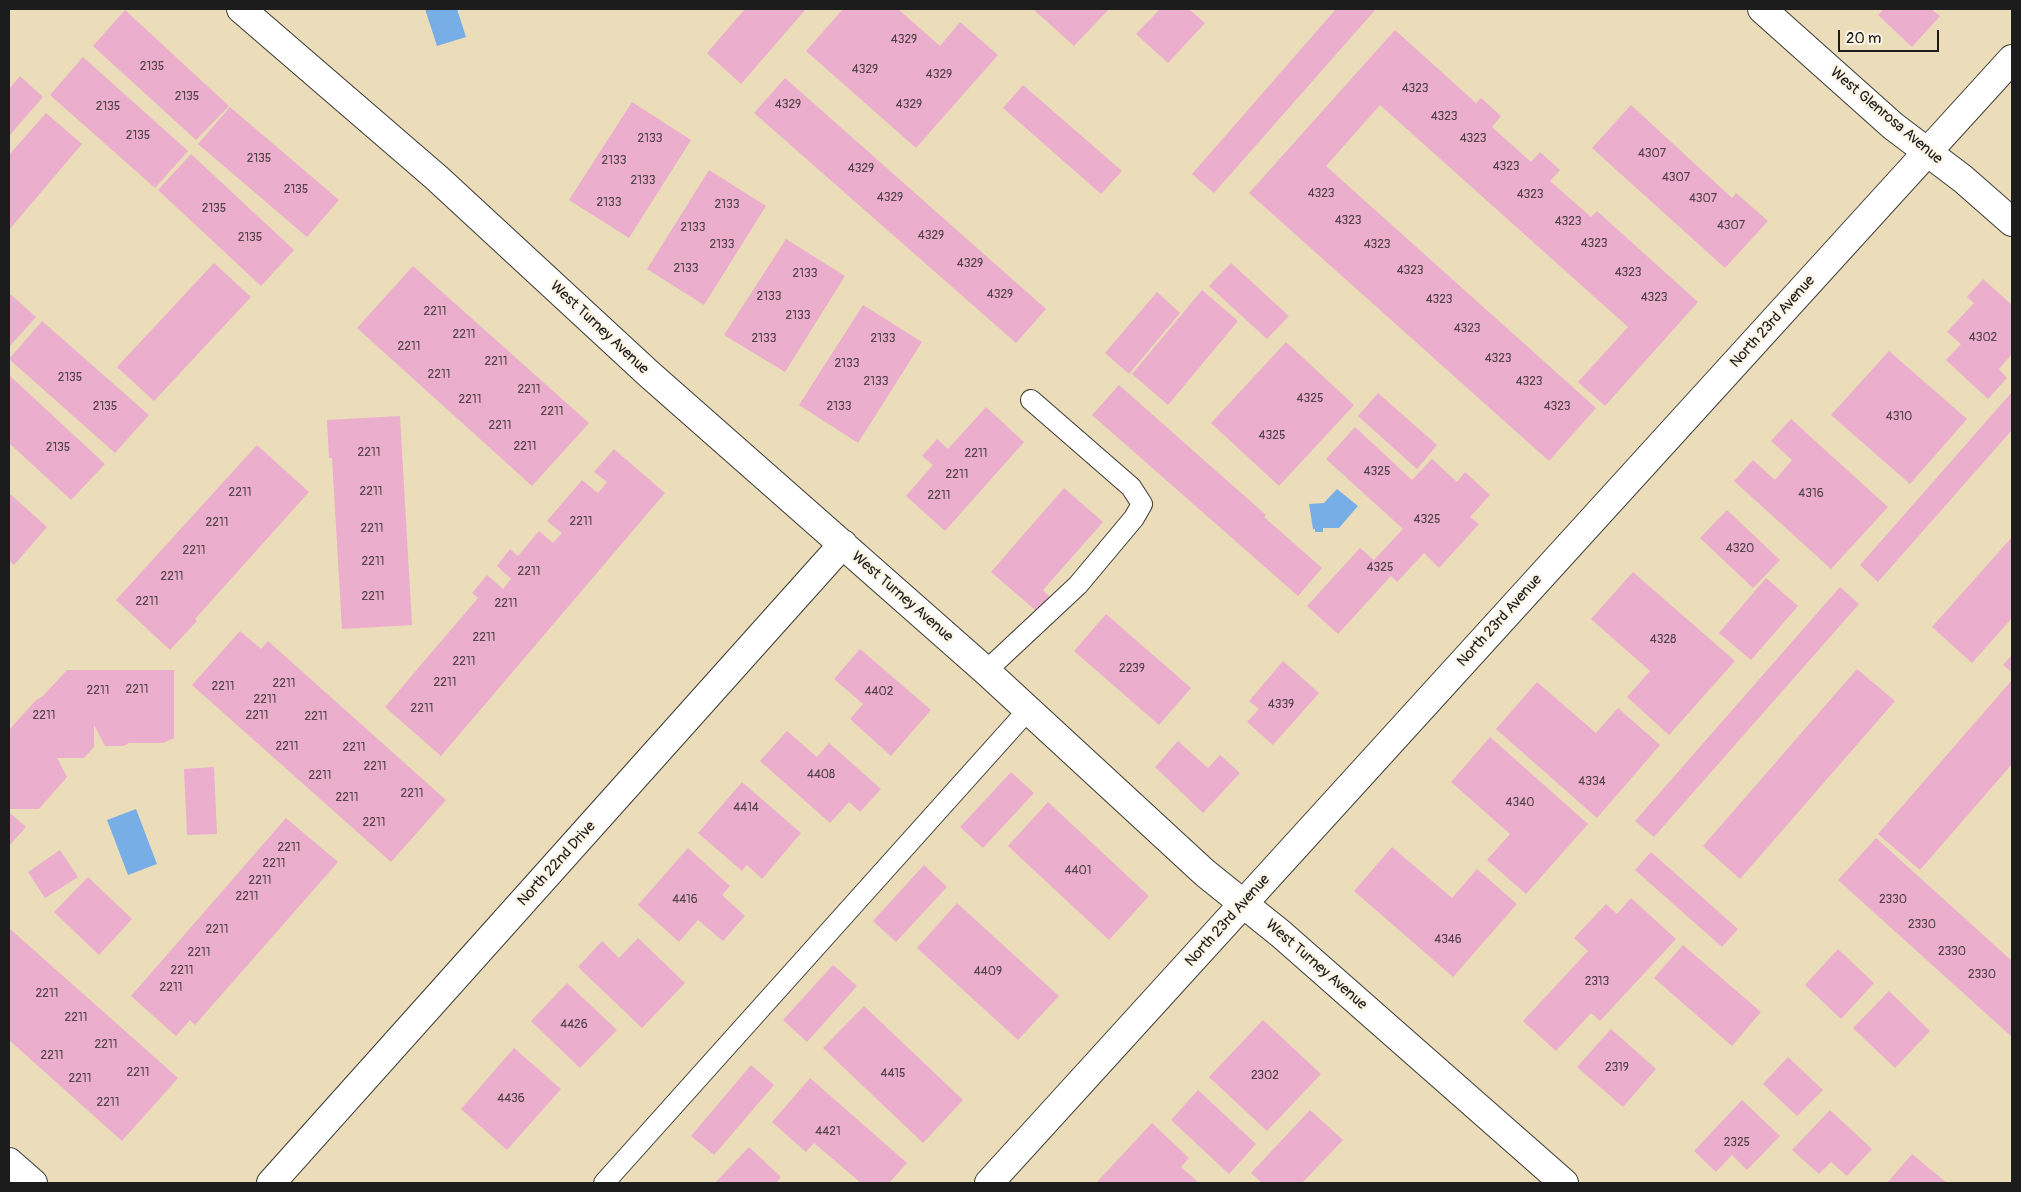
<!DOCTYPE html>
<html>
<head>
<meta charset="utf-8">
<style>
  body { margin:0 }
  #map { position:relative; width:2021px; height:1192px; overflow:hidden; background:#ebddba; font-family:Pangolin,sans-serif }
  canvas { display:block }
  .frame { position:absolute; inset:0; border:10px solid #1c1c1c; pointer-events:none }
  .scale { position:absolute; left:1838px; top:30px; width:101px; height:22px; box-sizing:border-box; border:2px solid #1c1c1c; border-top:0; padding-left:6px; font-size:15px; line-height:18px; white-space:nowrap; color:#1c1c1c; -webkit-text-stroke:4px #fcf5e5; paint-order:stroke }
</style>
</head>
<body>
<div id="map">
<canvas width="2021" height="1192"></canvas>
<div class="frame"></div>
<div class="scale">20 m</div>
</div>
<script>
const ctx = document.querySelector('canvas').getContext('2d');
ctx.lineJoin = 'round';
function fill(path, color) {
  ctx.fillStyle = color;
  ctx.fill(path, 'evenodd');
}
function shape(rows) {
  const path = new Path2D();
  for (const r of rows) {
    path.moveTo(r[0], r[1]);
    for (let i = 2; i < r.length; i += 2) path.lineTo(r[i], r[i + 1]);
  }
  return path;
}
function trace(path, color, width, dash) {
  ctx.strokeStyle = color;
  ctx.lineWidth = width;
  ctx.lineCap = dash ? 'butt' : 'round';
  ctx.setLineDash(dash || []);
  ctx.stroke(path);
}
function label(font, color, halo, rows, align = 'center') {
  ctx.font = font + ' Pangolin,sans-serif';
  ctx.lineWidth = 4.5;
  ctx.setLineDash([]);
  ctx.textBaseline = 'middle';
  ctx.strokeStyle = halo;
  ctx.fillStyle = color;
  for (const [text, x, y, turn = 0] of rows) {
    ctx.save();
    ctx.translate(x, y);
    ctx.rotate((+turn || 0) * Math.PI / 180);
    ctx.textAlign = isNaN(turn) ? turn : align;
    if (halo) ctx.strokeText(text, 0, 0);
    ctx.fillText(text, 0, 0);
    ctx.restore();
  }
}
fill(shape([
  [425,9,457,9,466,37,437,46],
  [1337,489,1358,506,1339,528,1323,528,1323,532,1315,532,1315,529,1313,529,1309,504,1324,503],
  [136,809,157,864,128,875,107,820]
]), '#78aee6');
fill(shape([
  [745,9,806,9,741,84,707,53],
  [843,9,898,9,940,46,960,22,998,55,916,148,806,51],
  [1033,9,1109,9,1074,46],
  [1160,9,1189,9,1205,23,1168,63,1136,34],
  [1336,9,1376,9,1214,193,1192,174],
  [1884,9,1931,9,1940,16,1912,47,1878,15],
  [125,10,229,106,196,140,93,46],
  [1395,30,1476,103,1481,98,1501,116,1492,127,1531,162,1540,152,1560,170,1550,181,1591,217,1597,211,1698,302,1605,406,1578,382,1628,327,1380,105,1326,166,1596,408,1549,461,1249,193],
  [83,57,188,151,155,188,50,95],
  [20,76,43,97,9,136,9,89],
  [785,78,1046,309,1016,343,754,113],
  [1023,85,1122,171,1101,194,1003,108],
  [632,102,691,140,629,238,569,200],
  [1631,105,1732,198,1736,193,1768,221,1725,268,1592,148],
  [230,107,339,200,307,237,198,144],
  [46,113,82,144,9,230,9,155],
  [191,154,294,250,261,286,158,190],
  [709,170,766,206,704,305,647,269],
  [786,239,845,276,785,372,724,335],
  [214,263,251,297,154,401,117,367],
  [1231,263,1289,316,1267,339,1209,286],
  [413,266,589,423,532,486,357,328],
  [1983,279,2012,305,2012,354,1999,369,2007,378,1988,399,1946,360,1961,344,1947,332,1974,303,1967,297],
  [1202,290,1238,321,1168,405,1132,374],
  [1157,292,1180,313,1129,374,1105,353],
  [9,293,36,317,9,347],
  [863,305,922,342,858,443,799,405],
  [42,321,149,415,115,453,9,359],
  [1286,342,1354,405,1279,486,1211,423],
  [1889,351,1967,419,1910,484,1831,415],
  [9,375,105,464,71,500,9,443],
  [1119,385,1266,515,1264,517,1322,568,1298,596,1092,415],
  [2012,392,2012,430,1878,582,1860,565],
  [1378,393,1437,445,1417,469,1358,416],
  [986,407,1024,442,945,531,906,496,933,465,922,456,937,439,948,449],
  [400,416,412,625,342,629,332,458,329,458,327,420],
  [1791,419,1888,507,1831,569,1734,481,1753,460,1775,480,1792,460,1771,441],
  [1355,427,1412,480,1432,459,1457,482,1465,472,1490,495,1470,517,1479,524,1439,568,1424,553,1397,582,1391,576,1338,634,1307,606,1360,548,1374,560,1403,529,1326,459],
  [257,445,309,492,195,619,197,621,170,650,116,600],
  [614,449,665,493,441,756,385,707,478,598,472,593,487,575,503,589,511,579,497,566,510,549,518,556,539,531,553,543,562,533,547,521,582,480,598,493,607,482,594,472],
  [1064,488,1103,522,1043,590,1054,601,1041,615,991,572],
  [9,493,47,527,14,565,9,560],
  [1727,510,1780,560,1753,588,1700,538],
  [2012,537,2012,618,1972,663,1932,627],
  [1633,572,1735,661,1669,735,1627,697,1650,671,1591,619],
  [1766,578,1798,606,1751,660,1719,633],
  [1840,587,1859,604,1654,837,1635,821],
  [1106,614,1191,688,1159,725,1074,651],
  [240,631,261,649,268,641,446,800,391,862,192,685],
  [860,649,931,710,891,756,850,719,863,704,834,679],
  [2012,655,2012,672,2003,665],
  [1283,661,1319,693,1273,745,1247,722,1259,709,1249,701],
  [1857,669,1895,701,1740,879,1703,846],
  [67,670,174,670,174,738,163,743,129,743,124,746,105,746,94,725,94,747,84,758,57,758,67,777,39,809,9,809,9,730,35,701,43,696],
  [2012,680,2012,764,1920,870,1878,834],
  [1537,682,1596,733,1618,708,1660,745,1597,818,1496,729],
  [787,731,817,757,829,743,881,789,860,812,849,802,830,823,760,761],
  [1490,737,1588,824,1526,894,1487,860,1510,834,1451,782],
  [1178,741,1208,768,1220,755,1240,773,1203,813,1155,767],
  [214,767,217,834,187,835,184,769],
  [1011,772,1034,793,983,848,960,827],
  [742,782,801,833,762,879,747,865,742,871,698,833],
  [1048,802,1149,896,1109,940,1008,846],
  [9,812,26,827,9,846],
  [286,818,338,862,195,1025,190,1020,176,1036,131,996],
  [1876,838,2012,961,2012,1037,1838,880],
  [1392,847,1452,898,1477,869,1517,904,1453,977,1354,891],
  [688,848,730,886,722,895,745,916,723,941,698,920,679,942,638,905],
  [60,850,78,877,45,898,28,872],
  [1651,852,1738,929,1722,947,1635,870],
  [924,865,947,887,896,942,873,921],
  [88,877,132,919,99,955,54,912],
  [1631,898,1676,939,1600,1021,1591,1013,1556,1051,1523,1021,1588,951,1574,938,1606,904,1617,914],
  [957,903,1059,996,1018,1040,917,948],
  [9,928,178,1078,122,1141,9,1040],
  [638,938,685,983,642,1028,578,967,602,941,619,958],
  [1683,945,1761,1012,1732,1046,1654,978],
  [1838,949,1874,983,1841,1019,1805,985],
  [833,965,857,986,807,1042,783,1020],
  [567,983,617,1030,580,1068,531,1021],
  [1889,991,1930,1031,1895,1068,1853,1028],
  [864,1006,963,1100,923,1143,823,1048],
  [1263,1020,1321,1074,1267,1131,1209,1077],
  [1611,1029,1656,1069,1623,1107,1577,1067],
  [514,1048,561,1089,507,1150,461,1109],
  [1788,1057,1823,1090,1797,1116,1763,1084],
  [751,1065,774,1085,714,1155,691,1136],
  [810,1078,907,1163,889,1183,861,1183,814,1143,806,1152,772,1122],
  [1198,1090,1256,1144,1229,1174,1171,1120],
  [1742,1100,1780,1136,1747,1170,1732,1155,1716,1172,1694,1151],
  [1310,1110,1343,1140,1302,1183,1262,1183,1251,1173],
  [1830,1110,1872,1149,1847,1176,1831,1162,1819,1174,1792,1150],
  [1152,1123,1189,1158,1181,1167,1199,1183,1096,1183],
  [749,1147,781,1177,776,1183,715,1183],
  [1912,1154,1947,1183,1887,1183]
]), '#ebaecc');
const lane = shape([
  [986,671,1078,585,1134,518,1142,504,1131,487,1031,400],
  [604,1183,1028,710]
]);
const street = shape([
  [241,9,437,178,649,374,986,671,1205,873,1281,934,1564,1183],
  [1762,9,1893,126,1963,179,2012,222],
  [271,1183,843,544]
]);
const secondary = shape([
  [9,1162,33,1183],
  [989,1183,2012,59]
]);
trace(lane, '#3b3934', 22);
trace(street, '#3b3934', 30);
trace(secondary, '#3b3934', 30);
trace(lane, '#fff', 20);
trace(street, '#fff', 28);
trace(secondary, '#fff', 28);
label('12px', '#504048', null, [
  ["4329",904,40],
  ["2135",152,67],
  ["4329",865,70],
  ["4329",939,75],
  ["4323",1415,89],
  ["2135",187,97],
  ["4329",788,105],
  ["4329",909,105],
  ["2135",108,107],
  ["4323",1444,117],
  ["2135",138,136],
  ["2133",650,139],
  ["4323",1473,139],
  ["4307",1652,154],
  ["2135",259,159],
  ["2133",614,161],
  ["4323",1506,167],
  ["4329",861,169],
  ["4307",1676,178],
  ["2133",643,181],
  ["2135",296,190],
  ["4323",1321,194],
  ["4323",1530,195],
  ["4329",890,198],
  ["4307",1703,199],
  ["2133",609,203],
  ["2133",727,205],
  ["2135",214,209],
  ["4323",1348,221],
  ["4323",1568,222],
  ["4307",1731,226],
  ["2133",693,228],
  ["4329",931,236],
  ["2135",250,238],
  ["4323",1594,244],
  ["2133",722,245],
  ["4323",1377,245],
  ["4329",970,264],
  ["2133",686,269],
  ["4323",1410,271],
  ["4323",1628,273],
  ["2133",805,274],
  ["4329",1000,295],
  ["2133",769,297],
  ["4323",1654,298],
  ["4323",1439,300],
  ["2211",435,312],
  ["2133",798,316],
  ["4323",1467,329],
  ["2211",464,335],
  ["4302",1983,338],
  ["2133",764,339],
  ["2133",883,339],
  ["2211",409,347],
  ["4323",1498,359],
  ["2211",496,362],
  ["2133",847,364],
  ["2211",439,375],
  ["2135",70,378],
  ["2133",876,382],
  ["4323",1529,382],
  ["2211",529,390],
  ["4325",1310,399],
  ["2211",470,400],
  ["2135",105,407],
  ["2133",839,407],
  ["4323",1557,407],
  ["2211",552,412],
  ["4310",1899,417],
  ["2211",500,426],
  ["4325",1272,436],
  ["2211",525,447],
  ["2135",58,448],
  ["2211",369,453],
  ["2211",976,454],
  ["4325",1377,472],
  ["2211",957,475],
  ["2211",371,492],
  ["2211",240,493],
  ["4316",1811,494],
  ["2211",939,496],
  ["4325",1427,520],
  ["2211",581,522],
  ["2211",217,523],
  ["2211",372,529],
  ["4320",1740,549],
  ["2211",194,551],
  ["2211",373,562],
  ["4325",1380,568],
  ["2211",529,572],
  ["2211",172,577],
  ["2211",373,597],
  ["2211",147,602],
  ["2211",506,604],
  ["2211",484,638],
  ["4328",1663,640],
  ["2211",464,662],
  ["2239",1132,669],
  ["2211",445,683],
  ["2211",284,684],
  ["2211",223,687],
  ["2211",137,690],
  ["2211",98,691],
  ["4402",879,692],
  ["2211",265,700],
  ["4339",1281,705],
  ["2211",422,709],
  ["2211",44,716],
  ["2211",257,716],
  ["2211",316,717],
  ["2211",287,747],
  ["2211",354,748],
  ["2211",375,767],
  ["4408",821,775],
  ["2211",320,776],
  ["4334",1592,782],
  ["2211",412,794],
  ["2211",347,798],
  ["4340",1520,803],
  ["4414",746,808],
  ["2211",374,823],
  ["2211",289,848],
  ["2211",274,864],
  ["4401",1078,871],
  ["2211",260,881],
  ["2211",247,897],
  ["4416",685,900],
  ["2330",1893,900],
  ["2330",1922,925],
  ["2211",217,930],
  ["4346",1448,940],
  ["2330",1952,952],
  ["2211",199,953],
  ["2211",182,971],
  ["4409",988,972],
  ["2330",1982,975],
  ["2313",1597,982],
  ["2211",171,988],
  ["2211",47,994],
  ["2211",76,1018],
  ["4426",574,1025],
  ["2211",106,1045],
  ["2211",52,1056],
  ["2319",1617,1068],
  ["2211",138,1073],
  ["4415",893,1074],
  ["2302",1265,1076],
  ["2211",80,1079],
  ["4436",511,1099],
  ["2211",108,1103],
  ["4421",828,1132],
  ["2325",1737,1143]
]);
label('15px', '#1c1c1c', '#fcf5e5', [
  ["West Glenrosa Avenue",1886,116,40],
  ["North 23rd Avenue",1773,322,-48],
  ["West Turney Avenue",599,328,43],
  ["West Turney Avenue",902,597,41],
  ["North 23rd Avenue",1500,621,-48],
  ["North 22nd Drive",557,864,-48],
  ["North 23rd Avenue",1228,921,-48],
  ["West Turney Avenue",1316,965,41]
]);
</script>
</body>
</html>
